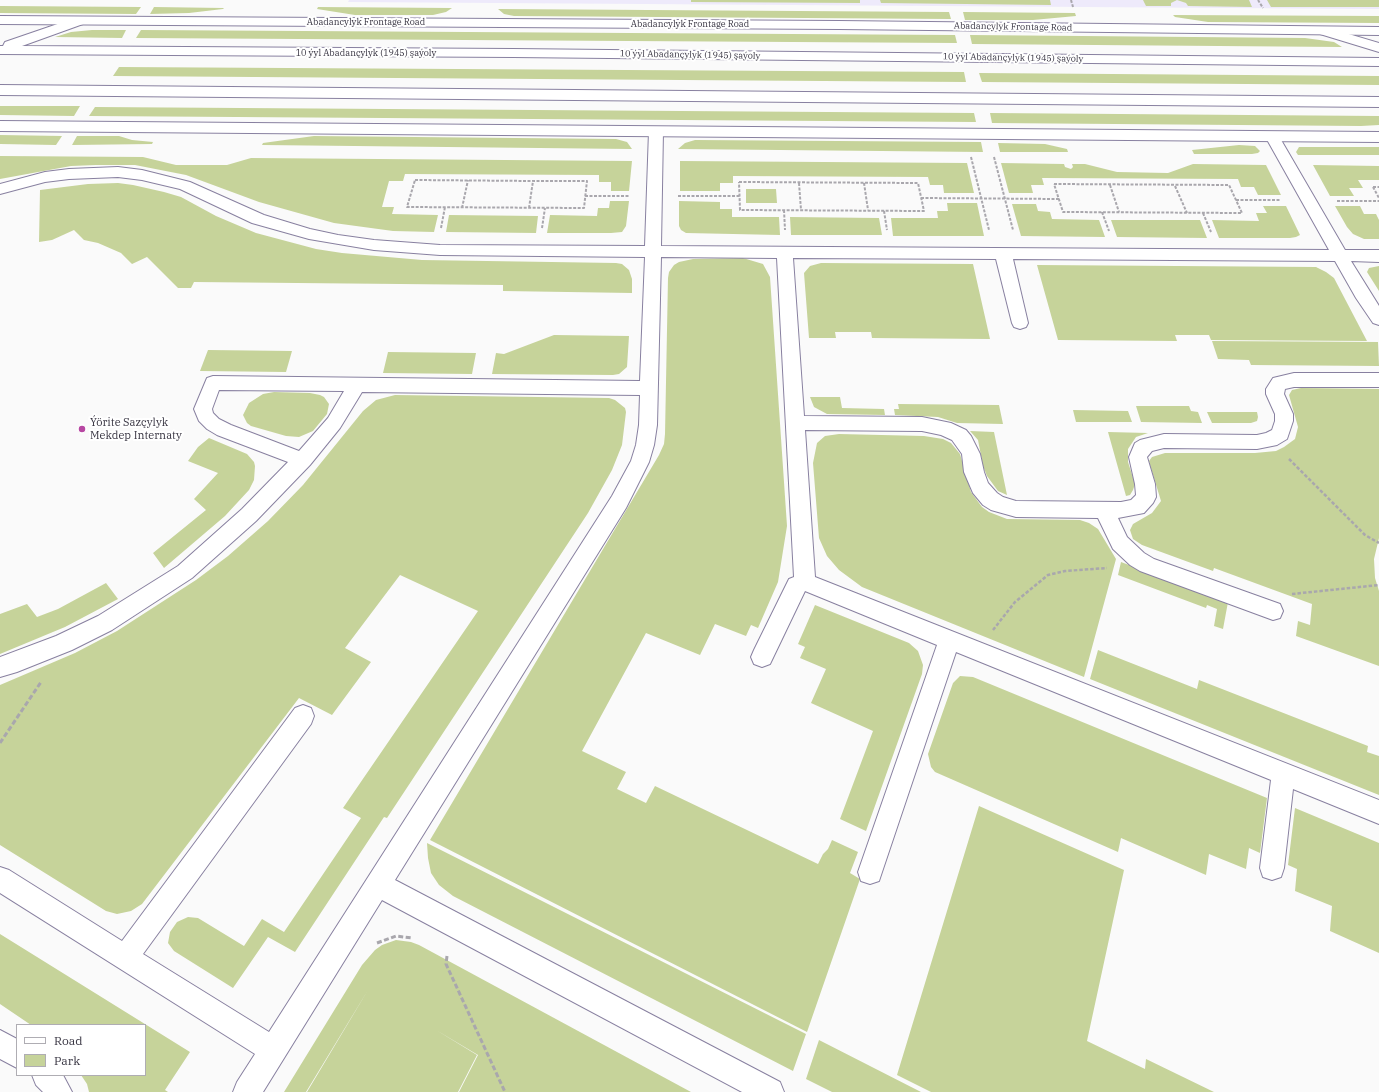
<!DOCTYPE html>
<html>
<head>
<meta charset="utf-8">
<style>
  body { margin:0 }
  #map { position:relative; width:1379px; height:1092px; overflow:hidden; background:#fafafa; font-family:"IBM Plex Serif",serif }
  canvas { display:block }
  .legend { position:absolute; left:16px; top:1024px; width:130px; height:52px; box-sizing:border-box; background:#fff; border:1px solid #afadb3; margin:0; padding:5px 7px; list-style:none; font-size:12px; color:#363340 }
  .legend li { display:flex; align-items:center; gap:8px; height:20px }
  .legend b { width:20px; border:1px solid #afadb3 }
</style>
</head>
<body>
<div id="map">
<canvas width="1379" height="1092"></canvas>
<ul class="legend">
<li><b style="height:5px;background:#fff"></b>Road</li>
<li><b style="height:11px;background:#c6d39a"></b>Park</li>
</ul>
</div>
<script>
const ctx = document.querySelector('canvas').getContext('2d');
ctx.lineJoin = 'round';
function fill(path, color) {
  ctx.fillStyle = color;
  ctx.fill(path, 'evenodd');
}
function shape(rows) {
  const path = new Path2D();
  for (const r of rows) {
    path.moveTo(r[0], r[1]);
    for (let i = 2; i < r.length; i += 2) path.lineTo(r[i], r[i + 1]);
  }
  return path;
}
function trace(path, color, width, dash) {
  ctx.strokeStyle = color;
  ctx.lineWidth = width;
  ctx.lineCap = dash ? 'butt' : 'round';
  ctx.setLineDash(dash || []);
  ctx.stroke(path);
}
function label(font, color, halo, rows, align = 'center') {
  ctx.font = font + ' "IBM Plex Serif",serif';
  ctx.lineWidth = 4;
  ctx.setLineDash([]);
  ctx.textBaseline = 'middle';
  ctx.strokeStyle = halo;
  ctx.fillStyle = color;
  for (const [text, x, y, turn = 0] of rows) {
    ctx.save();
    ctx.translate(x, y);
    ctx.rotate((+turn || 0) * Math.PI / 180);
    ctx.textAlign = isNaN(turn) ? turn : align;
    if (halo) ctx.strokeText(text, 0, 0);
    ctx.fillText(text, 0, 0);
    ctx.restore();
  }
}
fill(shape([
  [349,0,1379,0,1379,9,348,2]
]), '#eeeafb');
fill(shape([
  [691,0,860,0,860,3,691,2],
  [880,0,1050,0,1051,5,881,3],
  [1143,0,1249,0,1252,7,1188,6,1186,3,1177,0,1171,3,1171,6,1146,6],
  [1267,0,1379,0,1379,7,1271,7],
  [0,6,141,7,136,14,0,13],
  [154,7,224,8,223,9,189,13,150,14],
  [318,7,452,8,446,12,433,15,355,15,317,9],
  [498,9,949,12,951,19,514,16,504,14],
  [963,12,1075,13,1076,16,1033,20,965,20],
  [1173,15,1379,16,1379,23,1208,22,1175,17],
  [92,30,126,30,122,38,55,37,71,32],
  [141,30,955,35,957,43,136,38],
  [970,35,1305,38,1334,42,1342,47,972,44],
  [119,67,964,72,966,82,113,76],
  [979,73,1379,76,1379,85,982,82],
  [0,106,80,106,74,116,0,115],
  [95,107,974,113,976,122,89,116],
  [990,113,1379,116,1379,125,1361,126,992,123],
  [0,135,62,136,56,145,0,144],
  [77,136,119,136,132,140,153,142,152,144,72,145],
  [314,136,616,139,627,142,632,149,262,145,263,143],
  [695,140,981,142,983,152,678,149,685,143],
  [998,143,1045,144,1067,149,1068,152,1000,152],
  [1239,145,1255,146,1260,151,1258,153,1252,154,1194,154,1192,150],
  [1299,147,1379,147,1379,155,1298,155,1296,152],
  [0,156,143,157,176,165,227,165,251,158,632,161,629,191,611,191,611,182,599,182,599,175,405,174,403,181,389,181,382,207,394,207,392,214,438,215,434,232,393,231,334,223,259,202,186,175,135,165,96,165,71,166,0,179],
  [680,161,967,163,974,193,944,193,943,185,930,185,928,177,733,176,733,183,720,183,720,191,680,191],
  [1001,163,1064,164,1065,167,1071,169,1073,167,1072,164,1085,164,1117,172,1168,173,1193,164,1266,165,1281,195,1258,195,1254,187,1241,187,1238,179,1042,178,1044,185,1031,185,1033,193,1009,193],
  [1313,165,1379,166,1379,180,1358,180,1363,188,1349,188,1354,196,1330,196],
  [118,183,133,185,164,192,181,197,216,216,256,233,316,249,342,253,422,260,616,263,622,264,629,270,632,279,632,293,503,291,503,285,194,282,191,288,178,288,147,257,132,264,121,253,98,243,84,240,74,230,52,240,39,242,40,190,88,184],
  [746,189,776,189,777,203,746,203],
  [610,201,629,201,626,226,622,232,611,233,547,233,550,215,597,216,598,208,609,208],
  [679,201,720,202,720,209,732,209,732,217,779,217,780,235,686,233,681,230,679,226],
  [947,203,977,203,984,236,893,236,891,218,938,218,937,211,948,211],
  [1012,204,1036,204,1038,211,1050,212,1052,219,1099,220,1105,237,1021,236],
  [1263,206,1286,206,1300,235,1296,237,1290,238,1219,238,1212,220,1259,221,1256,213,1267,213],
  [1335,206,1360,206,1364,214,1376,214,1379,220,1379,239,1364,239,1353,234,1347,227],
  [449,215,538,216,536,233,446,232],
  [790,217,879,218,882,235,791,235],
  [1111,220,1200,220,1207,238,1117,237],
  [743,258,763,264,770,277,787,526,778,582,758,628,751,625,746,636,715,624,700,655,646,633,582,751,626,772,617,789,646,803,655,786,818,864,823,854,828,849,832,840,858,852,850,873,860,879,807,1032,430,840,659,455,664,444,665,434,668,278,669,272,674,265,679,262,693,259],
  [821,263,973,264,990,339,872,338,871,332,835,332,836,338,809,338,804,273,810,266],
  [1037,265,1316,267,1326,272,1334,278,1367,341,1211,340,1209,335,1175,335,1177,341,1058,340],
  [1379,266,1379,291,1367,272,1369,268],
  [554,335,629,336,627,367,619,374,613,375,492,374,496,353,504,354],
  [1212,341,1378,342,1379,366,1251,365,1249,360,1218,359],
  [208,350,292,351,286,372,200,371],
  [388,352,476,353,472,374,383,373],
  [1301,388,1379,389,1379,538,1374,559,1375,578,1379,591,1379,666,1296,636,1298,621,1310,625,1312,604,1214,568,1213,571,1142,545,1133,539,1130,530,1133,524,1152,513,1161,501,1150,465,1149,461,1152,457,1165,453,1255,453,1276,451,1284,447,1295,439,1298,427,1289,395,1292,390],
  [274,392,310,393,320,395,324,397,329,404,327,414,313,431,299,437,286,436,251,426,247,423,243,415,249,403,263,394],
  [395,395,609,398,615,400,625,408,626,412,622,445,612,470,588,513,387,818,384,817,295,952,268,937,233,988,174,951,168,943,170,932,177,922,188,917,198,918,244,946,262,919,284,932,361,818,343,808,478,611,400,575,345,648,371,662,332,715,299,698,142,904,131,911,117,914,106,911,0,845,0,685,75,653,117,631,196,580,228,556,268,521,303,485,363,411,376,400],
  [810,397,840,397,842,408,884,409,885,415,827,414,814,407],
  [898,404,999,405,1003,424,957,423,938,417,895,415,894,409,899,409],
  [1136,406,1189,406,1191,411,1198,412,1202,423,1141,422],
  [1073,410,1128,411,1132,422,1076,422],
  [1207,412,1257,412,1258,417,1257,421,1251,423,1212,423],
  [970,431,994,432,1007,495,998,491,987,476,983,466,978,440],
  [1108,432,1148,433,1136,437,1128,449,1128,462,1135,484,1133,490,1130,495,1126,496],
  [839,434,924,436,943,439,951,443,960,454,971,492,982,507,989,512,1007,519,1080,520,1089,523,1098,529,1116,559,1084,677,862,587,839,570,827,556,819,538,813,463,817,443,825,436],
  [209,438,247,454,254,462,255,466,254,480,249,490,225,516,164,568,153,553,206,510,194,499,218,473,188,461,198,447],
  [1121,562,1228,602,1223,629,1214,626,1217,609,1207,605,1206,608,1118,575],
  [106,583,118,599,65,627,0,654,0,614,27,604,37,617,58,609],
  [815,605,909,643,918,651,923,665,922,674,866,831,840,819,873,731,811,703,826,669,800,658,805,647,798,644],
  [1098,650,1197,689,1199,680,1368,746,1367,752,1379,756,1379,795,1090,679],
  [960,676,973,677,1267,798,1260,853,1249,848,1246,869,1209,854,1206,875,1121,838,1118,852,935,772,931,767,928,754,953,683],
  [979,806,1124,870,1087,1041,1145,1069,1146,1059,1214,1092,931,1092,897,1075],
  [1295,808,1379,843,1379,953,1330,931,1332,906,1295,891,1297,869,1288,865],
  [427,843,806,1034,793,1071,453,896,439,885,431,873,428,858],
  [0,934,190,1052,165,1090,168,1092,89,1092,87,1084,81,1075,145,1075,145,1025,31,1025,0,1004],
  [396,940,411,942,419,945,691,1092,459,1092,478,1055,436,1030,477,1055,458,1092,307,1092,368,990,306,1092,284,1092,362,965,375,950,382,945],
  [819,1040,921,1092,832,1092,806,1079]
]), '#c6d39a');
const lane = shape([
  [656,127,661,128,663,131,661,246,1329,250,1265,136,1267,133,1272,132,1277,133,1345,250,1379,250,1379,262,1351,261,1379,306,1379,325,1373,323,1356,298,1335,261,1013,259,1028,323,1026,327,1020,329,1014,327,1012,323,996,259,793,258,804,416,922,417,951,423,966,430,971,436,980,454,984,472,988,483,997,493,1003,497,1016,501,1121,502,1131,500,1136,495,1135,484,1129,457,1135,443,1140,440,1164,434,1257,435,1266,433,1272,430,1275,421,1275,414,1266,394,1266,389,1273,378,1294,373,1379,373,1379,387,1294,387,1285,389,1284,394,1293,414,1293,421,1287,439,1277,445,1257,449,1164,448,1152,451,1147,457,1155,484,1156,497,1153,503,1144,513,1118,518,1127,537,1144,553,1154,559,1280,604,1283,611,1280,618,1273,620,1140,571,1130,565,1113,549,1098,518,1016,517,991,510,983,505,973,493,964,472,962,454,952,440,941,435,922,431,805,430,815,577,1379,800,1379,824,1293,789,1284,868,1281,877,1272,880,1263,877,1260,868,1271,780,956,652,882,872,879,881,870,884,861,881,858,872,937,645,805,591,770,664,762,667,754,664,751,657,754,650,789,579,794,577,777,258,661,257,657,425,654,445,649,462,626,508,395,880,780,1082,784,1092,742,1092,382,900,263,1092,233,1092,237,1082,255,1054,0,893,0,867,9,870,122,941,295,708,303,705,311,708,314,716,311,724,143,954,269,1032,612,496,631,461,636,445,639,425,640,395,362,392,340,428,310,465,256,521,192,578,112,630,72,650,17,672,0,677,0,657,56,636,98,616,178,566,242,509,288,462,217,435,207,429,199,421,194,409,207,378,213,376,640,381,645,257,440,255,374,250,309,239,252,223,180,189,142,180,118,177,69,179,45,182,0,194,0,184,45,172,69,169,118,167,142,170,190,182,264,215,310,229,338,235,374,240,440,245,645,246,649,131,651,128,656,127],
  [219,390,344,391,328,418,299,451,231,425,219,419,213,413,212,409,219,390],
  [0,1030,17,1039,17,1068,0,1059,0,1030],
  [32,1075,63,1075,72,1092,43,1092,36,1085,32,1075]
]);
const street = shape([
  [0,16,839,21,1379,27,1379,35,839,29,0,24,0,16],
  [0,121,1379,132,1379,142,0,131,0,121]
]);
const primary = shape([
  [78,17,83,18,85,21,83,24,22,46,513,49,1379,58,1379,66,513,57,0,54,0,46,3,46,5,42,78,17],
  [1325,27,1379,43,1379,52,1320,34,1318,31,1320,28,1325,27],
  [0,85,1379,97,1379,107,0,95,0,85]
]);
trace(lane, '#8880a0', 2);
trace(street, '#8880a0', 2);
trace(primary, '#8880a0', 2);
trace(shape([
  [1071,0,1073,7],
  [1258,0,1263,8],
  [971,157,989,230],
  [994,157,1013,230],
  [415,180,533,181,587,181,584,208,407,207,415,180],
  [739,182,918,183,924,211,740,210,739,182],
  [799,183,801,210],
  [864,183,868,210],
  [1054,184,1229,185,1242,213,1063,212,1054,184],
  [1110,185,1119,212],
  [1175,186,1187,213],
  [1373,187,1379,198],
  [1373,187,1379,187],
  [585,196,629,196],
  [678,196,740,196],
  [921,198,1059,199],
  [1236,200,1281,200],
  [1337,201,1379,201],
  [462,208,468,180],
  [529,208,533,181],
  [784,210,785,230],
  [884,211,887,230],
  [1102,212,1109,231],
  [1203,213,1211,232],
  [441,228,445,207],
  [542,228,545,208]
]), '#a9a7ad', 2, [3, 1.5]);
trace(shape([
  [1289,459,1365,535,1379,543],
  [1292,594,1379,585],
  [993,630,1015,602,1048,575,1065,571,1107,568]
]), '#a9a7ad', 2.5, [3.5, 2]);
trace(shape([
  [0,743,41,682],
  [377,943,396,936,412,938],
  [447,956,446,964,505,1092]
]), '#a9a7ad', 3, [5, 2.5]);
fill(lane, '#fff');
fill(street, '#fff');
fill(primary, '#fff');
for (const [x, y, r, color] of [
  [82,429,4,"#b747a2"]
]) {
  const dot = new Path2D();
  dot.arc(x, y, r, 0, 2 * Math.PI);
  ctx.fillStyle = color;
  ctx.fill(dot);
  trace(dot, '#fff', 1.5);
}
label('9px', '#363340', '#fff', [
  ["Abadancylyk Frontage Road",366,22],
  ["Abadancylyk Frontage Road",690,24],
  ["Abadancylyk Frontage Road",1013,27,1],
  ["10 ýyl Abadançylyk (1945) şaýoly",366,53],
  ["10 ýyl Abadançylyk (1945) şaýoly",690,55,1],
  ["10 ýyl Abadançylyk (1945) şaýoly",1013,58,1]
]);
label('11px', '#363340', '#fff', [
  ["Ýörite Sazçylyk",90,423],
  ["Mekdep Internaty",90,436]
], 'left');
</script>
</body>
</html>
